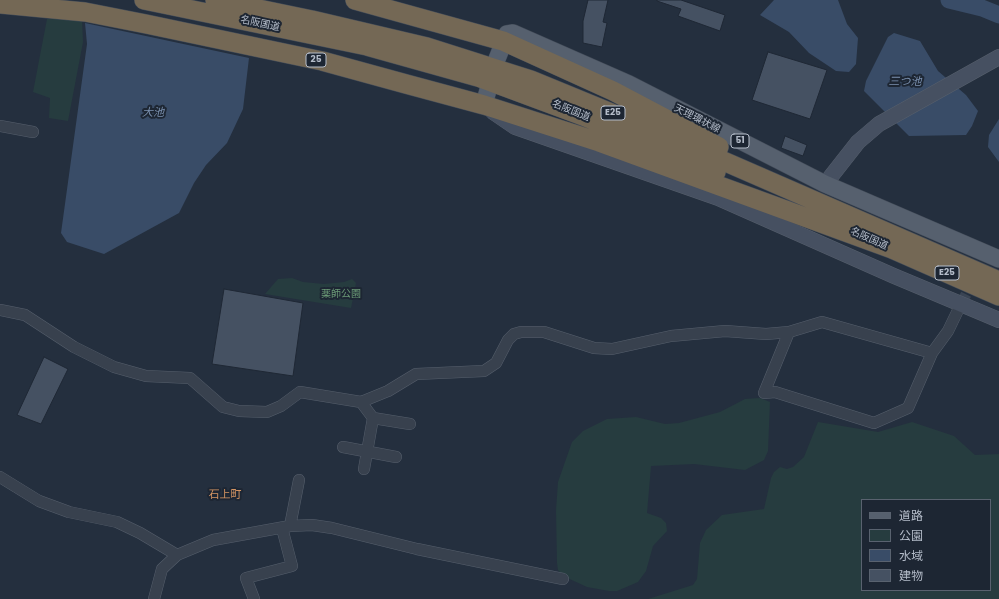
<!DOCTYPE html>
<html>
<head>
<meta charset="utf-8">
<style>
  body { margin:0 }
  #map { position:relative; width:999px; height:599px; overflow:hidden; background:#242f3e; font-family:Poppins,"Noto Sans JP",sans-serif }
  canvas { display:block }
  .legend { position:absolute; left:861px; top:499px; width:130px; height:92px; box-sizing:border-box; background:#1d2633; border:1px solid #59626f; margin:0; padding:5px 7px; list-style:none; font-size:12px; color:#b4bcc9 }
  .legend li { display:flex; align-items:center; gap:8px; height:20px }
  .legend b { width:20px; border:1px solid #59626f }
</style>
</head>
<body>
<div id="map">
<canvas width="999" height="599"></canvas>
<ul class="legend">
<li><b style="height:5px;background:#56606e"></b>道路</li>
<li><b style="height:11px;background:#263c3f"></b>公園</li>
<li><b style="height:11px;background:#394c67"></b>水域</li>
<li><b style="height:11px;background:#455162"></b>建物</li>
</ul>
</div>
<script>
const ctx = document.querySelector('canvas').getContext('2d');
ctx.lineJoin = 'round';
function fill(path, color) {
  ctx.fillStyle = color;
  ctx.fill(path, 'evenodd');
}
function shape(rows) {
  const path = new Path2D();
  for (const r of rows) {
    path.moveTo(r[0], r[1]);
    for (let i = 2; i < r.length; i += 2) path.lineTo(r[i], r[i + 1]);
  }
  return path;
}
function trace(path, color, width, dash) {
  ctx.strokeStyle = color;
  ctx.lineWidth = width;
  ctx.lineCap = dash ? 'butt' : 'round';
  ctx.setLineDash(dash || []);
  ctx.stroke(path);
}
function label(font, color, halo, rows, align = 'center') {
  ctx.font = font + ' Poppins,"Noto Sans JP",sans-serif';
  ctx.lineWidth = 4;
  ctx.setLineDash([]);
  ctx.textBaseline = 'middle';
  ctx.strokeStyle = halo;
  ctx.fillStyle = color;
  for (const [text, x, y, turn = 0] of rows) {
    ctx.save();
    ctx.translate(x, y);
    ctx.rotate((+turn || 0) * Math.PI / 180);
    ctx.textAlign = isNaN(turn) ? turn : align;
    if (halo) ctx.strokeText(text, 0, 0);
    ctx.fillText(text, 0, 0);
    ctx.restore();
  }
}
fill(shape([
  [47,19,82,19,83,42,68,121,49,118,50,98,33,92],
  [292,278,303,282,324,284,344,282,352,279,356,283,351,308,265,294,278,279],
  [760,398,770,402,768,451,764,460,745,470,694,464,651,466,647,513,661,518,666,523,667,531,653,546,646,571,638,582,617,591,609,591,587,587,563,576,558,570,557,563,556,510,558,482,572,442,583,431,607,419,636,417,665,424,679,423,720,412,745,399],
  [818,422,878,432,912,422,954,436,975,455,999,454,999,599,648,599,693,585,697,579,700,543,706,530,722,515,764,509,771,478,774,472,780,467,787,469,793,467,804,457],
  [862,500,990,500,990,590,862,590]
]), '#263c3f');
fill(shape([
  [774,0,838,0,847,24,858,38,856,64,849,72,836,71,809,53,789,32,760,15],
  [85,23,249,58,243,109,227,143,206,165,194,183,179,213,104,254,67,242,61,233,87,44],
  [894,33,920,41,938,71,966,95,978,111,972,126,966,135,909,136,864,91,866,81,888,37],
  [999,119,999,162,988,147,989,135]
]), '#394c67');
trace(shape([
  [949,0,982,8,999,15]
]), '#394c67', 17);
const building = shape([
  [588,0,608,0,603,22,607,23,602,47,583,43,583,21,588,0],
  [657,0,681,0,725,15,720,31,678,16,681,9,657,1,657,0],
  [768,52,827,70,810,119,752,100,768,52],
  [785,136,807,145,803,156,781,148,785,136],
  [224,289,303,303,293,376,212,364,224,289],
  [44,357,68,369,41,424,17,415,44,357]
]);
fill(building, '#455162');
trace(building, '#1f2835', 1);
trace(shape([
  [961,304,987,254]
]), '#3a4453', 11, [11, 5.5]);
const street = shape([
  [0,126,33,132],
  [0,310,25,315,74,347,114,367,146,376,190,378,223,407,239,411,267,412,281,406,300,392,361,402,388,391,416,374,484,371,496,363,508,340,514,334,521,332,544,332,594,348,612,349,671,336,725,331,766,334,789,332,822,322,932,353],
  [789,332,764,393,775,392,874,423,908,408,932,353,948,331,961,304],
  [361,402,373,418,364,469],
  [373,418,410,424],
  [343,447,396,457],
  [0,477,39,501,69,512,117,522,140,533,177,555],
  [290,526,299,480],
  [154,599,162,569,177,555,213,540,290,526,312,525,332,528,417,549,563,579],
  [254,599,246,578,292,566,282,528]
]);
const secondary = shape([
  [493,112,515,127,718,198,894,276,999,320],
  [825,184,858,142,879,124,999,57]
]);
const primary = shape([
  [497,59,507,34,513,33,629,84,825,184,999,259],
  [484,105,488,90]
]);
const highway = shape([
  [144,0,367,46,478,77,583,116,716,172],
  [215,0,312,20,427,47,531,80,643,126,999,281],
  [355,0,503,41,613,91,719,147],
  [0,4,85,12,146,24,322,61,406,84,484,105,599,142,895,250],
  [883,245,999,296]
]);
trace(street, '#565f6c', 12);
trace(secondary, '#565f6c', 16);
trace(primary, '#414a57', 18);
trace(highway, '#434c59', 20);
trace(street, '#38414e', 11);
trace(secondary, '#465061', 15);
trace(primary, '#56606e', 17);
trace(highway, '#746855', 19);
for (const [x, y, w] of [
  [316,60,20],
  [613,113,24],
  [740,141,18],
  [947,273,24]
]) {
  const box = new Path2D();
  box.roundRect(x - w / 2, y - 7, w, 14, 3);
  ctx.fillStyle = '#1d2633';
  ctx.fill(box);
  trace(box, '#b4bcc9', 1);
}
label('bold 9px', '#b4bcc9', null, [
  ["25",316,60],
  ["E25",613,113],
  ["51",740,141],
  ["E25",947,273]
]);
label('10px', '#b4bcc9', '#1d2633', [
  ["名阪国道",260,24,12],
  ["名阪国道",571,111,22],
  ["天理環状線",697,119,27],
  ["名阪国道",869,239,24]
]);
label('10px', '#6b9a76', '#1d2633', [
  ["薬師公園",341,294]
]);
label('italic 11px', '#7c92b1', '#1d2633', [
  ["三つ池",905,82],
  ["大池",153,113]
]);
label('11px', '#d59563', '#1d2633', [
  ["石上町",225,495]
]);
</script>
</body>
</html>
